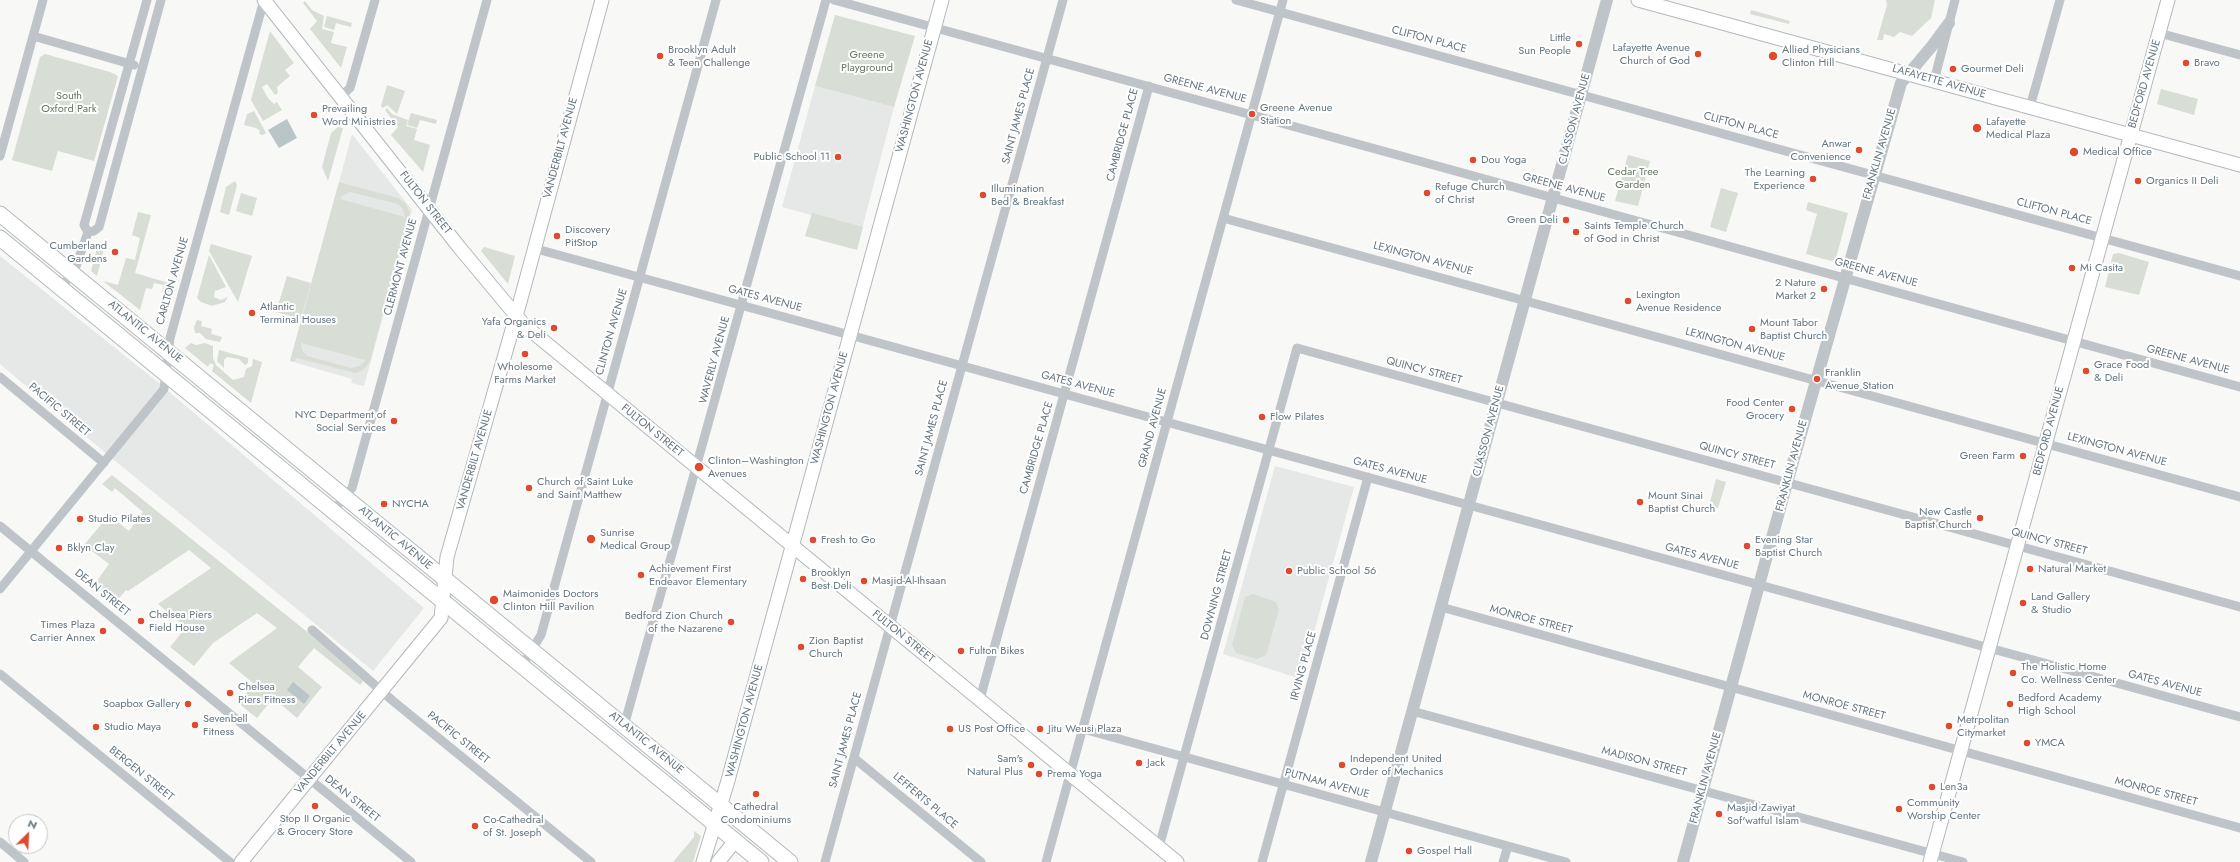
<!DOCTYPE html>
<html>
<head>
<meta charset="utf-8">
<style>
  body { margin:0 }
  #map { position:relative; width:2240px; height:862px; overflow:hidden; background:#f8f8f6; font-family:Jost,sans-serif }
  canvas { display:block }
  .north { position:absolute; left:8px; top:814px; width:40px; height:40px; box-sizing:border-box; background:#fff; border:1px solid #c1c8cc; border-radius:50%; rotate:24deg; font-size:11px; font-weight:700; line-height:16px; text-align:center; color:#647680 }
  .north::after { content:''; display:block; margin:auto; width:14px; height:18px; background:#df4a2f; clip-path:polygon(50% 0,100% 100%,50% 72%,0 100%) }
</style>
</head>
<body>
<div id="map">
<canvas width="2240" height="862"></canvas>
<div class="north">N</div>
</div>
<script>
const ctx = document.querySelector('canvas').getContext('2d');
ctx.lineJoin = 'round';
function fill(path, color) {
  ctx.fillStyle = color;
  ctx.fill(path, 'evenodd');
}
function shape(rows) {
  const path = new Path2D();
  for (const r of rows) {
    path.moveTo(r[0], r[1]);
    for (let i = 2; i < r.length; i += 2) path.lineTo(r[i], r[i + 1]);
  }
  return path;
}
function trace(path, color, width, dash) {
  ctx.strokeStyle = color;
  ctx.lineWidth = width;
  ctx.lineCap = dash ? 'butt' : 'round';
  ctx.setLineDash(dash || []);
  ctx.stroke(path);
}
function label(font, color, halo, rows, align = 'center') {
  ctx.font = font + ' Jost,sans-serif';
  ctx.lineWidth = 4;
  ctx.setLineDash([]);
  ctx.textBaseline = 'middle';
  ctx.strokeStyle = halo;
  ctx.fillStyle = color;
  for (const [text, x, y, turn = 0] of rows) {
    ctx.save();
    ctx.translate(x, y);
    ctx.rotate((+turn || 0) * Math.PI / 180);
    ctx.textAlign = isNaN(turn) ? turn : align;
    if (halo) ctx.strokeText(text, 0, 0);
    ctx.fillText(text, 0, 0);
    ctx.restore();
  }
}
fill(shape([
  [815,86,894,107,862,229,782,207],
  [352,134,412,210,364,386,351,383,352,379,290,361],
  [0,256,154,379,424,608,373,671,114,460,0,364],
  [1275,466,1354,487,1301,679,1223,654]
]), '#e6e8e7');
fill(shape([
  [1886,0,1935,0,1931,18,1912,36,1900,32,1894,37,1884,34,1883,40,1877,40,1887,5],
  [305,1,312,10,324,16,322,29,334,32,331,43,347,47,341,68,310,29,317,21,303,3],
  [1751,10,1790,21,1789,24,1750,14],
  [835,15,915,36,894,107,815,86],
  [327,16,352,23,351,27,336,23,334,30,324,27],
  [270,31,294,63,285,70,290,76,277,87,278,93,275,95,267,84,262,87,268,98,274,104,277,102,282,110,263,121,251,100],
  [45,54,110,72,118,76,94,161,58,151,52,171,12,160,40,57],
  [387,85,405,91,397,114,387,105,383,108,381,106],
  [2161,89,2198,99,2194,115,2157,104],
  [387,108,392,114,408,120,406,126,417,129,414,140,430,145,423,172,391,135,398,127,385,110],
  [254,111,266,133,263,135,259,134,260,131,256,128,244,125,247,114],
  [411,113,437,120,436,124,420,120,417,128,407,125],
  [338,127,343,128,328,181,322,167,331,133],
  [1628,155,1650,161,1638,206,1615,201],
  [235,181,237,185,229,215,220,212,226,187],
  [339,182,398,198,405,203,410,213,370,362,363,370,356,373,296,358,295,362,290,361],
  [350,192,398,204,403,209,405,217,340,199,342,196],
  [301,343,365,360,365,361,359,366,351,368,307,356,302,350],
  [1721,188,1738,193,1726,232,1710,227],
  [241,193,257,198,252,216,236,211],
  [1808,202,1848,213,1835,262,1806,254,1817,214,1806,210],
  [138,212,151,215,135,273,172,284,169,294,162,292,164,285,154,283,152,289,146,288,140,310,103,281,118,285,126,258,135,260,140,238,132,235],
  [812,213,863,227,857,250,805,236],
  [98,244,105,245,97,276,91,271],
  [211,244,252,256,238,302,209,251],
  [484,247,515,256,508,284,481,251],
  [2119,253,2149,262,2139,295,2105,287,2113,254],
  [209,255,226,287,215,291,214,297,221,300,228,297,225,302,212,306,201,302,197,298],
  [287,276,311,283,301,319,276,312],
  [197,320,202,321,201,326,212,329,211,334,222,337,220,342,206,339,200,333,195,333,194,327],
  [191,343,196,345,205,343,213,346,213,358,216,365,233,380,244,377,246,369,252,366,253,359,262,362,251,403,212,371,214,365,210,363,208,367,185,348],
  [219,350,248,358,248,363,245,365,239,359,227,357,224,360,224,368,217,361],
  [112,475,306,631,363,681,360,685,314,648,298,667,322,687,297,718,273,698,257,718,238,703,254,684,229,663,277,628,257,613,213,643,194,666,170,647,186,627,158,604,211,568,189,550,128,591,126,590,116,602,98,587,96,582,109,564,84,545,109,515,129,531,143,512,115,488,112,492,102,484],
  [1716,479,1726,482,1718,508,1709,506],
  [1253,594,1276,602,1279,610,1266,655,1257,659,1236,653,1232,645,1245,597],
  [694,831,701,836,693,862,673,862,694,837]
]), '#d8ddd5');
fill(shape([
  [287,119,297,138,279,148,268,130],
  [293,682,310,696,304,704,287,690]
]), '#b9c5c9');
const secondary = shape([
  [264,0,459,247,524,325,1177,862],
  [1638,0,2240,165],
  [241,862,441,618,447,557,520,302,602,0],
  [703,862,727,784,942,0],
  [718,862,735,841],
  [1930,862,2168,0]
]);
const primary = shape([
  [0,214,790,862],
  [0,238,761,862]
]);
trace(secondary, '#b2b8bc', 15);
trace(primary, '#b3b9bc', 17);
trace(shape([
  [834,0,2240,387],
  [1236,0,2240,276],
  [2159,33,2240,55],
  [33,36,134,65],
  [1934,81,1955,0],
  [341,96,350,88,375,0],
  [2030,107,2060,0],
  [0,156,43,0],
  [1223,218,2240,497],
  [88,232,94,231,99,227,161,0],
  [533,248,2240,717],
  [61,288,75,269,88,232,84,225,147,0],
  [0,377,104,463],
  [333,511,352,488,487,0],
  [0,526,411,862],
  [0,589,164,389,170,338,264,0],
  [1441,607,2240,828],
  [312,630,393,701,591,862],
  [522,666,541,635,716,0],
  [0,674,230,862],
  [980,699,1149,86],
  [1412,711,1963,862],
  [624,726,826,0],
  [1083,729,1566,862],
  [854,758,981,862],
  [0,842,24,862],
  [1159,847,1297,348,2240,607],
  [825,862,1063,0],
  [1046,862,1283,0],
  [1262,862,1368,477],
  [1503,862,1508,846]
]), '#bfc4c8', 9);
trace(shape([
  [1371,862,1607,0],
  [1683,862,1787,483,1901,83,1932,46,1949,23]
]), '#bfc4c8', 12);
trace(secondary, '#fff', 13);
trace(primary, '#fff', 15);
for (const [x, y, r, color] of [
  [1579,44,4,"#df4a2f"],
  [1698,54,4,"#df4a2f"],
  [660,56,4,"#df4a2f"],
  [1773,56,5,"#df4a2f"],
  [2186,63,4,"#df4a2f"],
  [1953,69,4,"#df4a2f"],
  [1252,114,4,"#df4a2f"],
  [314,115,4,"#df4a2f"],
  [1977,128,5,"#df4a2f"],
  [1859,150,4,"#df4a2f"],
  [2074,152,5,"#df4a2f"],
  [838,157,4,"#df4a2f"],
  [1473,160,4,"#df4a2f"],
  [1813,179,4,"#df4a2f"],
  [2138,181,4,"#df4a2f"],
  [1427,193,4,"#df4a2f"],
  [983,195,4,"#df4a2f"],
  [1566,220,4,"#df4a2f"],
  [1576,232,4,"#df4a2f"],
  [557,236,4,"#df4a2f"],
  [115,252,4,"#df4a2f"],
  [2072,268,4,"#df4a2f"],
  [1824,289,4,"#df4a2f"],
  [1628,301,4,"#df4a2f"],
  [252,313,4,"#df4a2f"],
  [554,328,4,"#df4a2f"],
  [1752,329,4,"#df4a2f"],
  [525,354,4,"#df4a2f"],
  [2086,371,4,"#df4a2f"],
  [1817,379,4,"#df4a2f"],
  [1792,409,4,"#df4a2f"],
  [1262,417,4,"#df4a2f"],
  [394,421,4,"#df4a2f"],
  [2023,456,4,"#df4a2f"],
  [699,467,5,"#df4a2f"],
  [529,488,4,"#df4a2f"],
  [1640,502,4,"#df4a2f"],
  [384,504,4,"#df4a2f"],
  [1980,518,4,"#df4a2f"],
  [80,519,4,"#df4a2f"],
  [591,539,5,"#df4a2f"],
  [813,540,4,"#df4a2f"],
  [1747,546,4,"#df4a2f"],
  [59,548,4,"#df4a2f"],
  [2030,569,4,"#df4a2f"],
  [1289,571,4,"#df4a2f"],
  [641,575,4,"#df4a2f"],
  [803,579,4,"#df4a2f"],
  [864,581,4,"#df4a2f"],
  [494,600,5,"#df4a2f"],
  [2023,603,4,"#df4a2f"],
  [141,621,4,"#df4a2f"],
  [731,622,4,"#df4a2f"],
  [103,631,4,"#df4a2f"],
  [801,647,4,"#df4a2f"],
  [961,651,4,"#df4a2f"],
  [2013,673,4,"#df4a2f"],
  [230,693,4,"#df4a2f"],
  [188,704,4,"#df4a2f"],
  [2010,704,4,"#df4a2f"],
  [195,725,4,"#df4a2f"],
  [1949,726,4,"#df4a2f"],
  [96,727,4,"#df4a2f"],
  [950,729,4,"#df4a2f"],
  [1040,729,4,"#df4a2f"],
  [2027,743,4,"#df4a2f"],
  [1139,763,4,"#df4a2f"],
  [1031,765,4,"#df4a2f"],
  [1342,765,4,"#df4a2f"],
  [1039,774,4,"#df4a2f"],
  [1932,787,4,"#df4a2f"],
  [756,794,4,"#df4a2f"],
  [315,806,4,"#df4a2f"],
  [1899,809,4,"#df4a2f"],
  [1719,814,4,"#df4a2f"],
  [475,826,4,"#df4a2f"],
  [1409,851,4,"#df4a2f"]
]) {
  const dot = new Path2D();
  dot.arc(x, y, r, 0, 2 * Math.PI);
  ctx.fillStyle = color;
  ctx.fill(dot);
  trace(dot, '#fff', 1.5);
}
label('11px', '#647680', '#fff', [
  ["Little",1571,38,"right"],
  ["Sun People",1571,51,"right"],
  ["Lafayette Avenue",1690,48,"right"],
  ["Church of God",1690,61,"right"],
  ["Brooklyn Adult",668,50],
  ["& Teen Challenge",668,63],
  ["Allied Physicians",1782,50],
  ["Clinton Hill",1782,63],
  ["Bravo",2194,63],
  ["Gourmet Deli",1961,69],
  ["Greene Avenue",1260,108],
  ["Station",1260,121],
  ["Prevailing",322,109],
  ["Word Ministries",322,122],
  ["Lafayette",1986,122],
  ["Medical Plaza",1986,135],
  ["Anwar",1851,144,"right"],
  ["Convenience",1851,157,"right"],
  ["Medical Office",2083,152],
  ["Public School 11",830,157,"right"],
  ["Dou Yoga",1481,160],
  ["The Learning",1805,173,"right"],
  ["Experience",1805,186,"right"],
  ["Organics II Deli",2146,181],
  ["Refuge Church",1435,187],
  ["of Christ",1435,200],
  ["Illumination",991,189],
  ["Bed & Breakfast",991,202],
  ["Green Deli",1558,220,"right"],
  ["Saints Temple Church",1584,226],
  ["of God in Christ",1584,239],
  ["Discovery",565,230],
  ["PitStop",565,243],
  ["Cumberland",107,246,"right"],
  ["Gardens",107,259,"right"],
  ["Mi Casita",2080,268],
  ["2 Nature",1816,283,"right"],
  ["Market 2",1816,296,"right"],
  ["Lexington",1636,295],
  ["Avenue Residence",1636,308],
  ["Atlantic",260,307],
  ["Terminal Houses",260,320],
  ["Yafa Organics",546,322,"right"],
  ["& Deli",546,335,"right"],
  ["Mount Tabor",1760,323],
  ["Baptist Church",1760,336],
  ["Grace Food",2094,365],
  ["& Deli",2094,378],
  ["Wholesome",525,367,"center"],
  ["Farms Market",525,380,"center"],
  ["Franklin",1825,373],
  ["Avenue Station",1825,386],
  ["Food Center",1784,403,"right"],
  ["Grocery",1784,416,"right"],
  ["NYC Department of",386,415,"right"],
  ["Social Services",386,428,"right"],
  ["Flow Pilates",1270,417],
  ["Green Farm",2015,456,"right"],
  ["Clinton–Washington",708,461],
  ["Avenues",708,474],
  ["Church of Saint Luke",537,482],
  ["and Saint Matthew",537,495],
  ["Mount Sinai",1648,496],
  ["Baptist Church",1648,509],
  ["NYCHA",392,504],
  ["New Castle",1972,512,"right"],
  ["Baptist Church",1972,525,"right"],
  ["Studio Pilates",88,519],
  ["Sunrise",600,533],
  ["Medical Group",600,546],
  ["Fresh to Go",821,540],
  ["Evening Star",1755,540],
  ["Baptist Church",1755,553],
  ["Bklyn Clay",67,548],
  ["Achievement First",649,569],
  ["Endeavor Elementary",649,582],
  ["Natural Market",2038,569],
  ["Public School 56",1297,571],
  ["Brooklyn",811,573],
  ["Best Deli",811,586],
  ["Masjid-Al-Ihsaan",872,581],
  ["Maimonides Doctors",503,594],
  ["Clinton Hill Pavilion",503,607],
  ["Land Gallery",2031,597],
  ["& Studio",2031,610],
  ["Chelsea Piers",149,615],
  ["Field House",149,628],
  ["Bedford Zion Church",723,616,"right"],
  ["of the Nazarene",723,629,"right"],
  ["Times Plaza",95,625,"right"],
  ["Carrier Annex",95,638,"right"],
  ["Zion Baptist",809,641],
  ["Church",809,654],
  ["Fulton Bikes",969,651],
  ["The Holistic Home",2021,667],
  ["Co. Wellness Center",2021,680],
  ["Chelsea",238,687],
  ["Piers Fitness",238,700],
  ["Bedford Academy",2018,698],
  ["High School",2018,711],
  ["Soapbox Gallery",180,704,"right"],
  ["Sevenbell",203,719],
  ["Fitness",203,732],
  ["Metrpolitan",1957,720],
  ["Citymarket",1957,733],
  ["Studio Maya",104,727],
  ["US Post Office",958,729],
  ["Jitu Weusi Plaza",1048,729],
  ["YMCA",2035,743],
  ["Sam's",1023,759,"right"],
  ["Natural Plus",1023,772,"right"],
  ["Independent United",1350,759],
  ["Order of Mechanics",1350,772],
  ["Jack",1147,763],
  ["Prema Yoga",1047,774],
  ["Len3a",1940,787],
  ["Community",1907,803],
  ["Worship Center",1907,816],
  ["Cathedral",756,807,"center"],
  ["Condominiums",756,820,"center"],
  ["Masjid Zawiyat",1727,808],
  ["Sof'watful Islam",1727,821],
  ["Stop II Organic",315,819,"center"],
  ["& Grocery Store",315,832,"center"],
  ["Co-Cathedral",483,820],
  ["of St. Joseph",483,833],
  ["Gospel Hall",1417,851]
], 'left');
label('11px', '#647680', '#fff', [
  ["CLIFTON PLACE",1429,40,15],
  ["LAFAYETTE AVENUE",1939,82,16],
  ["BEDFORD AVENUE",2145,84,-74],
  ["GREENE AVENUE",1205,89,15],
  ["WASHINGTON AVENUE",915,96,-75],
  ["SAINT JAMES PLACE",1019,116,-75],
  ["CLASSON AVENUE",1575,119,-75],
  ["CLIFTON PLACE",1741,126,15],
  ["CAMBRIDGE PLACE",1123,135,-75],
  ["VANDERBILT AVENUE",561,148,-75],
  ["FRANKLIN AVENUE",1880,154,-74],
  ["GREENE AVENUE",1564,188,15],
  ["FULTON STREET",425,203,52],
  ["CLIFTON PLACE",2054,212,15],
  ["LEXINGTON AVENUE",1423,259,15],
  ["CLERMONT AVENUE",401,267,-75],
  ["GREENE AVENUE",1876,273,15],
  ["CARLTON AVENUE",173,281,-74],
  ["GATES AVENUE",765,299,15],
  ["ATLANTIC AVENUE",145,332,39],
  ["CLINTON AVENUE",612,332,-74],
  ["LEXINGTON AVENUE",1735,345,15],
  ["WAVERLY AVENUE",715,360,-75],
  ["GREENE AVENUE",2188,360,15],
  ["QUINCY STREET",1424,371,15],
  ["GATES AVENUE",1078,385,15],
  ["WASHINGTON AVENUE",830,408,-75],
  ["PACIFIC STREET",59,410,40],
  ["SAINT JAMES PLACE",932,428,-75],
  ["GRAND AVENUE",1153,428,-75],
  ["FULTON STREET",652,431,39],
  ["CLASSON AVENUE",1489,431,-75],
  ["BEDFORD AVENUE",2049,431,-75],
  ["CAMBRIDGE PLACE",1037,448,-74],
  ["LEXINGTON AVENUE",2117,450,15],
  ["QUINCY STREET",1737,456,15],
  ["VANDERBILT AVENUE",475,460,-74],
  ["FRANKLIN AVENUE",1792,466,-75],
  ["GATES AVENUE",1390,471,15],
  ["ATLANTIC AVENUE",395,538,40],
  ["QUINCY STREET",2049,542,15],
  ["GATES AVENUE",1702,557,15],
  ["DEAN STREET",102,593,39],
  ["DOWNING STREET",1217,595,-75],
  ["MONROE STREET",1531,620,15],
  ["FULTON STREET",903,637,39],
  ["IRVING PLACE",1304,666,-75],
  ["GATES AVENUE",2165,684,15],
  ["MONROE STREET",1844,706,15],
  ["WASHINGTON AVENUE",745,721,-75],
  ["PACIFIC STREET",458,738,39],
  ["SAINT JAMES PLACE",846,740,-75],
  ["ATLANTIC AVENUE",646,743,39],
  ["VANDERBILT AVENUE",331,753,-50],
  ["MADISON STREET",1644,762,15],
  ["BERGEN STREET",141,774,39],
  ["FRANKLIN AVENUE",1706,778,-75],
  ["PUTNAM AVENUE",1327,784,15],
  ["MONROE STREET",2156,792,15],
  ["DEAN STREET",352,799,39],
  ["LEFFERTS PLACE",925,801,40]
]);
label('11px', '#687863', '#fff', [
  ["Greene",867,55],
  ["Playground",867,68],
  ["South",69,96],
  ["Oxford Park",69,109],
  ["Cedar Tree",1633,172],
  ["Garden",1633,185]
]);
</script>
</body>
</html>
